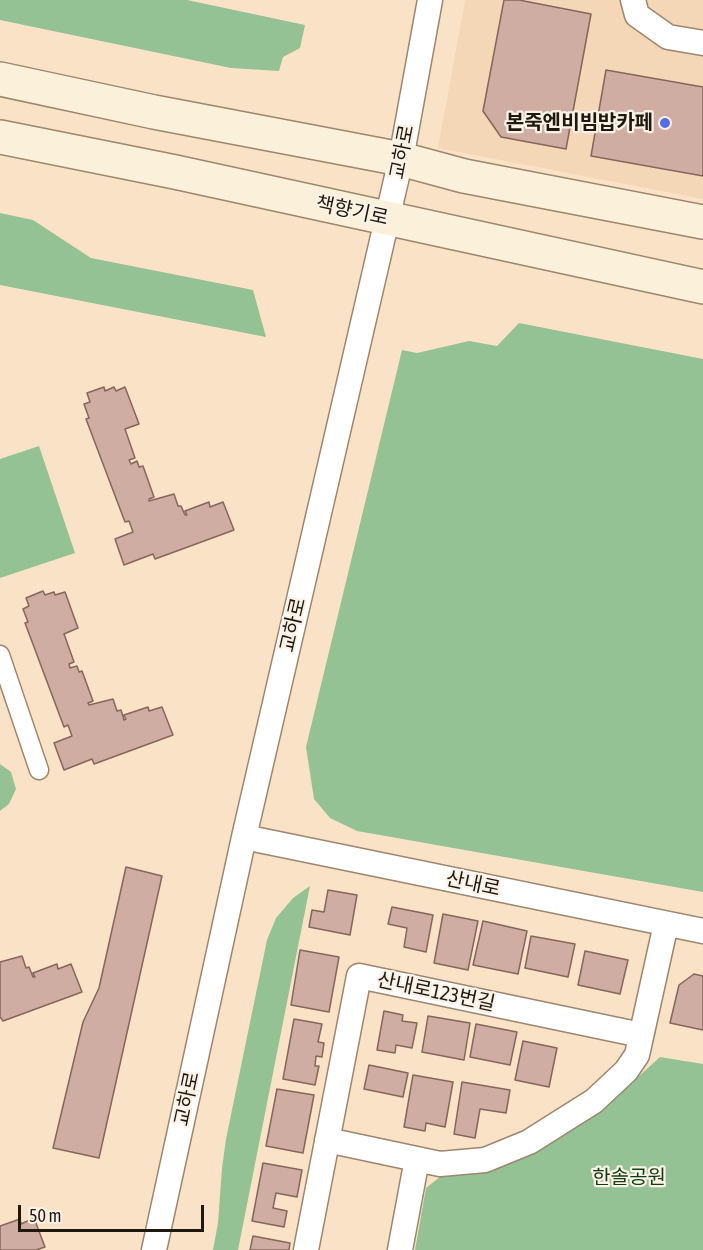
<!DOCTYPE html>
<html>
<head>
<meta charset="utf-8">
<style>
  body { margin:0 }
  #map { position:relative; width:703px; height:1250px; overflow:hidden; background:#fae2c7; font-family:"Asap Condensed",sans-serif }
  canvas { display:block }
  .scale { position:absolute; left:18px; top:1205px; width:186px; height:27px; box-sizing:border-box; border:3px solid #20170e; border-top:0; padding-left:8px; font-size:18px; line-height:21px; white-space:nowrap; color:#20170e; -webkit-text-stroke:4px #fbf2e7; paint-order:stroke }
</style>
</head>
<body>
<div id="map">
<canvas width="703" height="1250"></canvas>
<div class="scale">50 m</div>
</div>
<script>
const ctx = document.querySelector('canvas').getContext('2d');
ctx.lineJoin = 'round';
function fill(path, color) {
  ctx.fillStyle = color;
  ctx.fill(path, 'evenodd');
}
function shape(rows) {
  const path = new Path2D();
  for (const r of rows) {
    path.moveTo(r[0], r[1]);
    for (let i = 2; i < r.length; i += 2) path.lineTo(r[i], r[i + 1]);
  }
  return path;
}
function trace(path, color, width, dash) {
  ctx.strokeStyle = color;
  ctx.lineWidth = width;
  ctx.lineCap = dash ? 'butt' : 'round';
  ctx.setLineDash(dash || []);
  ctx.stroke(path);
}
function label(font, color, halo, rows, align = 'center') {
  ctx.font = font + ' "Asap Condensed","Noto Sans KR",sans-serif';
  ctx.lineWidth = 4.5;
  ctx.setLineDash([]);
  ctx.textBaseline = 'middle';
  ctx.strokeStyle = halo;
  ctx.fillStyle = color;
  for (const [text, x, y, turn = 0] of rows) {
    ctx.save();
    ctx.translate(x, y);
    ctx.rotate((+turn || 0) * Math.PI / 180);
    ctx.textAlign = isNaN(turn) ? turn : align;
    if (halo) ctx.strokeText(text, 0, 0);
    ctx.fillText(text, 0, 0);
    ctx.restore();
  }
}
fill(shape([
  [465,0,703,0,703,199,438,148]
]), '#f4d7b6');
fill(shape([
  [0,0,187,0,305,25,300,48,283,57,279,71,231,68,0,20],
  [0,213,33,220,91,258,253,290,266,337,0,285],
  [519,323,703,359,703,892,357,831,330,818,314,799,306,747,402,350,417,353,469,341,497,346],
  [39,446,75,553,0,578,0,459],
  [0,764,11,772,16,789,9,804,0,811],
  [310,886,238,1250,213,1250,218,1223,222,1168,226,1139,267,940,276,918,293,898],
  [660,1057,703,1064,703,1250,415,1250,426,1188,441,1176,491,1171,536,1152,599,1112]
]), '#95c295');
const building = shape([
  [504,0,519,0,591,14,566,149,501,137,483,111,504,0],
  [606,70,703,87,703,176,591,156,606,70],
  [104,387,105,391,114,387,116,391,125,387,139,424,125,429,135,458,129,460,131,464,137,461,139,467,143,466,154,497,149,499,149,501,174,494,178,506,181,506,185,515,187,515,185,511,209,502,210,507,223,502,234,530,155,559,153,554,124,565,115,539,133,532,129,521,125,522,86,419,89,418,84,404,90,402,87,393,104,387],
  [43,591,45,595,54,592,55,595,65,592,78,628,64,634,74,662,69,664,70,668,77,666,79,672,82,671,93,701,88,703,89,705,113,699,117,711,121,710,124,720,126,719,124,715,148,707,149,711,162,707,173,735,94,764,92,759,64,770,54,743,72,736,68,725,64,727,25,623,28,622,23,609,29,606,26,598,43,591],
  [126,867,162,876,99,1158,53,1148,83,1022,99,988,126,867],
  [328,890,357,895,350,935,309,927,312,910,324,912,328,890],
  [392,907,433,915,426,952,404,947,407,928,388,924,392,907],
  [443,914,478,921,468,970,434,963,443,914],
  [483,921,527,931,518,974,473,965,483,921],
  [531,936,575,944,568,977,525,968,531,936],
  [300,950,339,957,329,1012,291,1005,300,950],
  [585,951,628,960,620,994,578,985,585,951],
  [22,956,26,968,29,967,33,977,35,977,33,973,57,964,58,969,71,964,82,992,3,1021,0,1017,0,962,22,956],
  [694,974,703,976,703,1030,670,1023,679,985,694,974],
  [384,1011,403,1015,402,1021,417,1023,412,1048,396,1045,395,1053,377,1050,384,1011],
  [428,1016,470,1023,464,1060,422,1052,428,1016],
  [294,1019,322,1024,318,1042,324,1043,322,1057,316,1056,315,1066,319,1066,315,1085,283,1079,294,1019],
  [476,1024,517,1032,510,1065,470,1057,476,1024],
  [523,1041,557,1048,549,1087,515,1080,523,1041],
  [369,1065,408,1073,403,1097,364,1089,369,1065],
  [413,1075,453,1082,445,1127,426,1123,425,1131,404,1127,413,1075],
  [462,1082,510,1090,506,1113,480,1109,475,1138,454,1134,462,1082],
  [277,1089,314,1095,303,1153,266,1146,277,1089],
  [263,1163,302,1170,297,1197,276,1193,273,1208,287,1211,284,1227,252,1221,263,1163],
  [34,1218,45,1247,36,1250,0,1250,0,1226,20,1219,21,1224,34,1218],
  [253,1236,290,1243,289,1250,250,1250,253,1236]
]);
fill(building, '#d0ada2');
trace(building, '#85665b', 1.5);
const pedestrian = shape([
  [0,655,39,770]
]);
const minor = shape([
  [633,0,637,15,668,37,703,43],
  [244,837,703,931],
  [327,1140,440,1164,485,1160,529,1142,594,1101,626,1071,637,1055,666,924],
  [154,1250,244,837,401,159,430,0],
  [306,1250,359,976,641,1035],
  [400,1250,417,1159]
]);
const secondary = shape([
  [0,79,154,112,401,159,464,176,703,222],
  [0,137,175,172,703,287]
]);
trace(pedestrian, '#9c866e', 21);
trace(minor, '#9c866e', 27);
trace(secondary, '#9c866e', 36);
trace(pedestrian, '#fff', 18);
trace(minor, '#fff', 24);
trace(secondary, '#fbf1da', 33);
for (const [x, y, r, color] of [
  [665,123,6,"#566ee4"]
]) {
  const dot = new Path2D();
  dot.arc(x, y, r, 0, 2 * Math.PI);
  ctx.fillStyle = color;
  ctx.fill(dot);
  trace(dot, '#fbf2e7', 2);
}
label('bold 20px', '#20170e', '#fbf2e7', [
  ["본죽엔비빔밥카페",653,123]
], 'right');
label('20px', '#20170e', '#fbf2e7', [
  ["교하로",402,152,-79],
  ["책향기로",352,211,12],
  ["교하로",293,625,-77],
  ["산내로",473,884,12],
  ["산내로123번길",436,992,12],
  ["교하로",187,1099,-78]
]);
label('20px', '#0f3d14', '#fbf2e7', [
  ["한솔공원",629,1178]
]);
</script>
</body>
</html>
